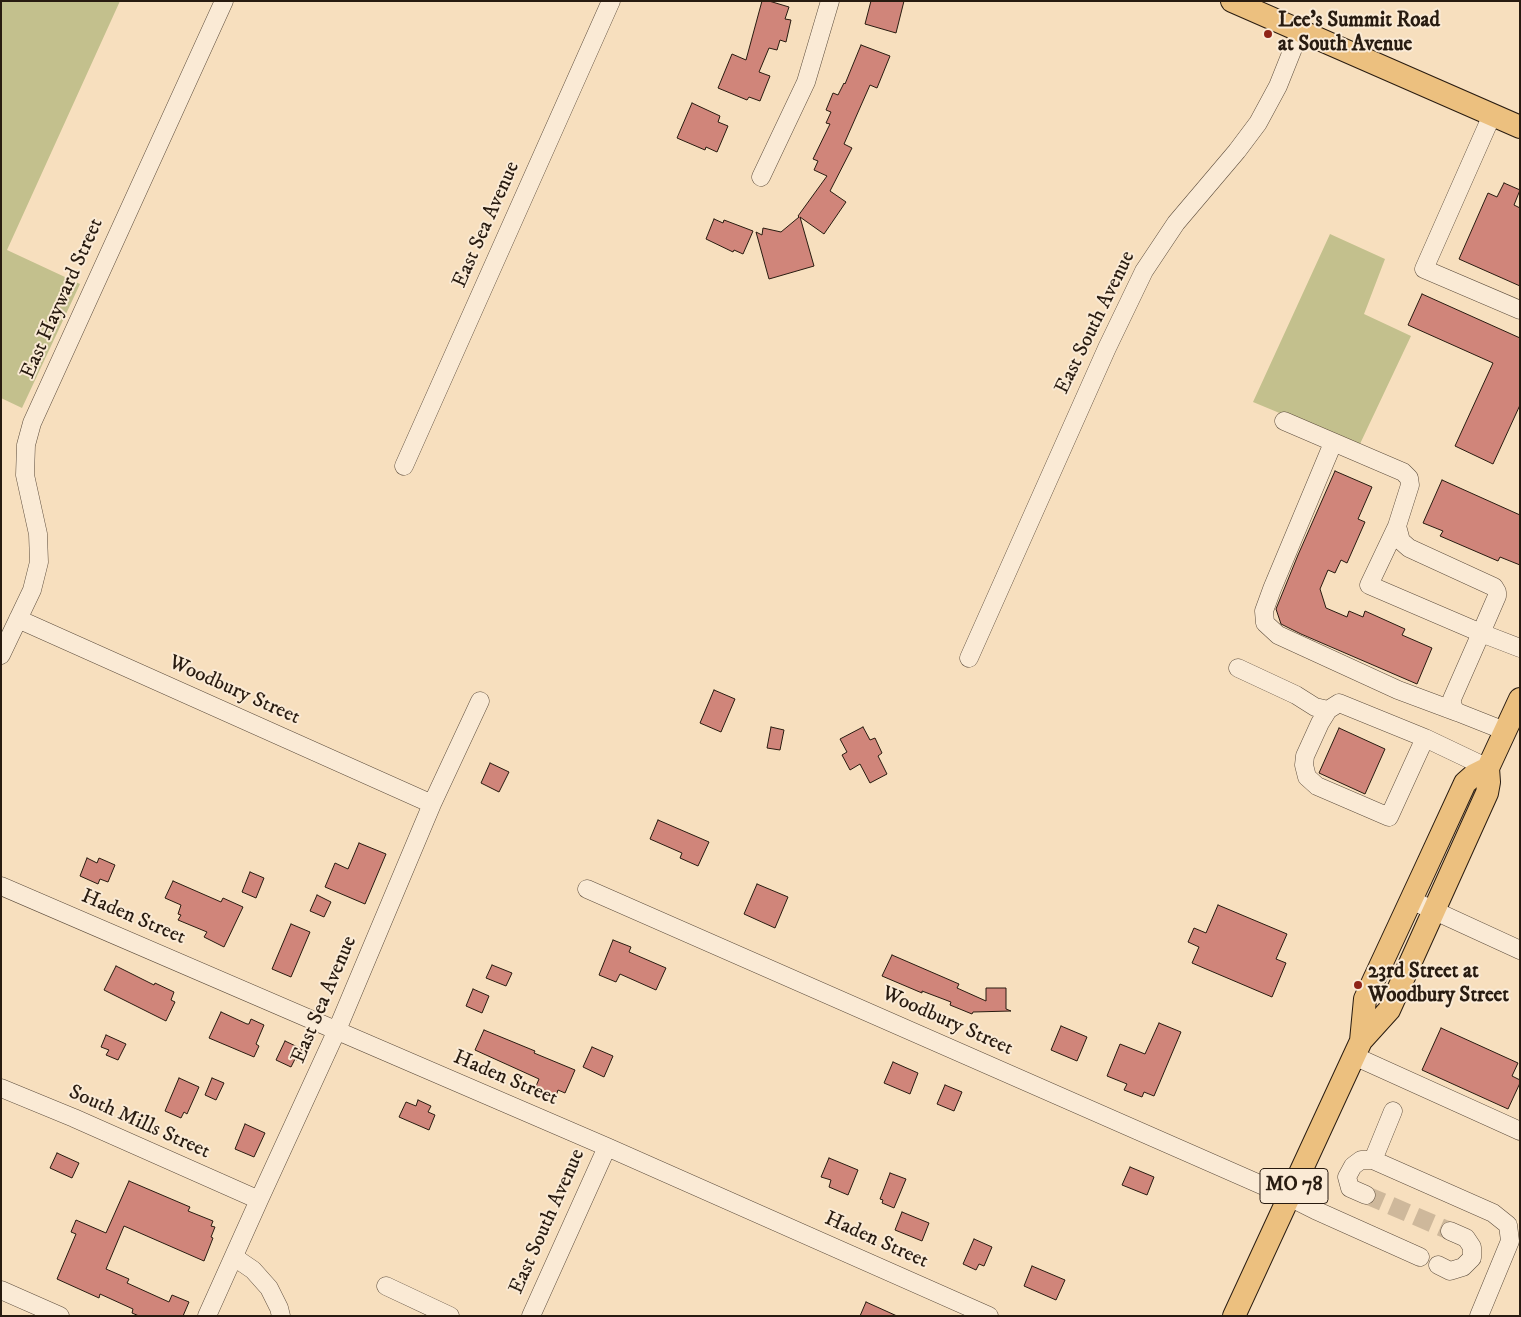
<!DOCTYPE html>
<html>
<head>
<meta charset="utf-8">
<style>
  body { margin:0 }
  #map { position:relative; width:1521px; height:1317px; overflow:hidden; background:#f7dfbe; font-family:"IM FELL DW Pica",serif }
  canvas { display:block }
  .frame { position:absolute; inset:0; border:2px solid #281b10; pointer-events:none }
</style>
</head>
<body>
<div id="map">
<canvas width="1521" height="1317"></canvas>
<div class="frame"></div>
</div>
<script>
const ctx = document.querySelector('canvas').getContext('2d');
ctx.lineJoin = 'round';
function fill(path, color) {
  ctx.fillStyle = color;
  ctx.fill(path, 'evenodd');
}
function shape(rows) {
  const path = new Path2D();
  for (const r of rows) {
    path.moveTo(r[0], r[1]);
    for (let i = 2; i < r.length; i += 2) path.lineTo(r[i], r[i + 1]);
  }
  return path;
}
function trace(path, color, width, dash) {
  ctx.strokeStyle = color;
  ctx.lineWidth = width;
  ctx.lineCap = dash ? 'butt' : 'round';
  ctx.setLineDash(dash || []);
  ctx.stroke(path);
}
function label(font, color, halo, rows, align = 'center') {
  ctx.font = font + ' "IM FELL DW Pica",serif';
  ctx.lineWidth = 4;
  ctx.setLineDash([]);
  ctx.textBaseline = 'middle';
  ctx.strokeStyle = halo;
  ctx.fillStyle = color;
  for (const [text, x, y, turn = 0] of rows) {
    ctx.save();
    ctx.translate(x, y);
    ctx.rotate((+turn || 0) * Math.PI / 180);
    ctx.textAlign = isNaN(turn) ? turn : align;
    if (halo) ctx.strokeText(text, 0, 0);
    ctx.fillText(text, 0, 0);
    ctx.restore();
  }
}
fill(shape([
  [1,1,120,1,7,250,80,284,22,408,1,398],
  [1330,234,1385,259,1364,314,1411,336,1359,446,1253,402]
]), '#c3c08d');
const building = shape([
  [762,1,769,1,789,7,785,19,791,20,786,42,780,40,777,50,769,48,759,72,770,76,760,101,749,97,747,100,718,88,732,54,746,60,762,1],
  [871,1,904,1,896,33,865,24,871,1],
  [861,45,890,56,877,88,870,85,844,144,852,148,830,191,846,202,824,234,800,217,814,266,769,279,756,232,762,235,763,228,781,232,799,217,798,216,827,176,814,170,818,161,813,159,830,124,826,123,831,112,826,110,833,93,838,95,844,83,845,84,861,45],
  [692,103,720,116,718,122,728,126,717,152,706,147,705,150,677,138,692,103],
  [1504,183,1520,190,1514,205,1520,208,1520,286,1459,259,1488,193,1497,197,1504,183],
  [714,219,723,223,724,220,753,231,743,254,734,250,733,252,706,239,714,219],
  [1422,294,1520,338,1520,405,1493,464,1455,446,1493,363,1408,325,1422,294],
  [1335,471,1372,487,1358,519,1365,522,1347,563,1341,560,1335,573,1328,570,1320,589,1326,608,1347,617,1349,611,1363,617,1365,611,1405,629,1402,635,1432,648,1417,684,1301,634,1281,624,1276,609,1298,555,1335,471],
  [1442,480,1520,515,1520,565,1500,557,1498,561,1440,536,1443,531,1423,523,1442,480],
  [714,690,735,699,721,732,700,723,714,690],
  [771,727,784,730,780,750,767,748,771,727],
  [863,727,870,740,875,738,882,753,878,756,887,774,870,783,860,764,850,770,842,755,847,752,840,739,863,727],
  [1339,728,1385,749,1365,794,1319,773,1339,728],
  [490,763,509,772,499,792,481,783,490,763],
  [658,820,709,842,698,866,680,858,682,853,650,839,658,820],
  [359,843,386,854,365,904,325,887,335,863,348,869,359,843],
  [87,858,97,863,99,858,115,865,108,882,100,879,98,884,80,876,87,858],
  [250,872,264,878,256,898,242,892,250,872],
  [173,881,221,902,223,898,243,907,224,947,204,937,207,932,178,920,181,915,178,914,181,905,165,898,173,881],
  [757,884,788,897,775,928,744,914,757,884],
  [317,895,331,902,324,917,310,911,317,895],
  [1218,905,1287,934,1276,959,1286,963,1272,997,1192,963,1199,947,1188,942,1194,928,1206,933,1218,905],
  [291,924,310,932,291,977,272,969,291,924],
  [613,940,631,947,629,952,666,968,656,990,620,974,616,982,599,975,613,940],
  [892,955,959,984,957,988,986,1001,986,988,1006,988,1006,1009,1011,1011,973,1012,972,1014,950,1005,951,1002,922,991,922,993,882,976,892,955],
  [492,965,512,973,506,986,486,978,492,965],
  [116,966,154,985,155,983,174,992,171,1000,175,1002,166,1021,104,990,116,966],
  [473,989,489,996,482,1013,466,1006,473,989],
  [221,1012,247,1024,249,1024,251,1019,264,1025,256,1044,259,1046,254,1057,209,1038,221,1012],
  [1159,1023,1181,1032,1154,1096,1144,1092,1142,1097,1124,1090,1127,1084,1107,1076,1120,1044,1145,1054,1159,1023],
  [1061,1026,1087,1037,1077,1061,1051,1050,1061,1026],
  [1441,1028,1518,1063,1512,1076,1520,1080,1520,1083,1508,1109,1422,1070,1441,1028],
  [484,1030,535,1051,534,1053,575,1070,565,1093,558,1090,556,1096,547,1092,546,1095,534,1091,539,1079,475,1050,484,1030],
  [106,1035,126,1044,118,1060,106,1055,109,1050,101,1047,106,1035],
  [285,1041,302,1049,297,1060,295,1059,291,1067,276,1060,285,1041],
  [592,1047,613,1056,604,1077,583,1067,592,1047],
  [893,1062,918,1073,910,1094,884,1083,893,1062],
  [179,1078,199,1087,187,1114,184,1112,181,1118,165,1111,179,1078],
  [212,1078,224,1083,216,1100,205,1095,212,1078],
  [945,1085,962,1092,954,1111,937,1104,945,1085],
  [418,1100,431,1106,428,1112,435,1115,429,1130,399,1117,406,1102,416,1106,418,1100],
  [245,1124,265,1133,254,1157,235,1149,245,1124],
  [57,1153,79,1163,72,1178,50,1168,57,1153],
  [829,1158,858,1170,848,1195,829,1187,831,1180,821,1177,829,1158],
  [1130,1167,1154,1177,1147,1195,1122,1185,1130,1167],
  [890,1173,906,1179,894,1208,882,1203,883,1200,880,1199,890,1173],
  [129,1181,190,1207,188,1211,213,1221,211,1226,215,1227,211,1237,213,1238,204,1261,124,1226,106,1269,129,1279,127,1283,169,1302,172,1295,189,1302,183,1316,139,1316,132,1313,133,1309,100,1294,99,1298,57,1279,76,1234,71,1232,76,1220,106,1233,129,1181],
  [902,1212,929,1223,922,1241,895,1230,902,1212],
  [974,1239,992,1247,984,1266,979,1264,976,1270,963,1264,974,1239],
  [1032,1266,1065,1280,1056,1300,1024,1286,1032,1266],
  [866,1302,897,1316,860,1316,866,1302]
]);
fill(building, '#d0857a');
trace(building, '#281b10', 1);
trace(shape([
  [1366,1195,1450,1231]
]), '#ceb89b', 18, [18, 9]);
const minor = shape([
  [1492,115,1424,269,1520,310],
  [761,177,806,82,830,1],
  [1284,421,1403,472,1409,478,1410,485,1397,526,1401,541,1409,548,1494,587,1497,592,1497,596,1481,633,1520,648],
  [1333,443,1272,589,1264,611,1265,623,1278,635,1398,690,1457,712],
  [404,466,611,1],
  [1397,526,1369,585,1481,633,1452,699,1452,706,1457,712,1505,731],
  [18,619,432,804],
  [1,655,32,590,39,562,38,534,25,475,26,445,32,423,224,1],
  [969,658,1107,348,1144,271,1176,223,1237,151,1258,123,1278,86,1300,31],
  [1238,668,1296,695,1315,707,1328,710,1339,703,1425,738],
  [1328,710,1320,723,1305,756,1304,765,1307,777,1317,786,1389,817,1425,738,1488,768],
  [1,886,607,1147,989,1316],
  [587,889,1289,1197,1315,1210,1420,1257],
  [1411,900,1520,950],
  [1354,1056,1520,1131],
  [1,1088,74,1118,259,1200],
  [1373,1160,1393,1111],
  [1366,1195,1350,1188,1347,1177,1353,1166,1361,1160,1373,1160,1493,1213,1508,1225,1510,1241,1479,1316],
  [234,1257,253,1270,269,1288,279,1308,281,1316],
  [1438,1265,1450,1271,1463,1267,1472,1258,1472,1247,1466,1238,1450,1231],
  [386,1286,450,1316],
  [1,1290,60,1316],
  [207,1316,259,1200,337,1030,432,804,480,701],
  [531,1316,607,1147]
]);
const major = shape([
  [1232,1,1520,127],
  [1361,1041,1365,999,1424,872,1465,783,1474,775,1488,768],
  [1234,1316,1361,1041,1389,1010,1487,793,1489,782,1488,768,1520,699]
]);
trace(minor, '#5c4c3c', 19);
trace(major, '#281b10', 24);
trace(minor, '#faead5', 18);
trace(major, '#ecc07f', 22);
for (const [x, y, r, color] of [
  [1268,34,5,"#8f2418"],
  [1358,985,5,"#8f2418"]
]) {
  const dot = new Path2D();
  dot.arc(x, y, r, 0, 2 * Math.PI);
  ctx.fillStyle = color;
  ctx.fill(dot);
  trace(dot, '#faead5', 2);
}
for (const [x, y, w] of [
  [1294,1186,68]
]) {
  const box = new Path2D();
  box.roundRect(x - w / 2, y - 17.5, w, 35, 4);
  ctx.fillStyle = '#faead5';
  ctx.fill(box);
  trace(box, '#281b10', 1);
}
label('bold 20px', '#281b10', null, [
  ["MO 78",1294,1186]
]);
label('bold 21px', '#281b10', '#faead5', [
  ["Lee's Summit Road",1278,22],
  ["at South Avenue",1278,46],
  ["23rd Street at",1368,973],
  ["Woodbury Street",1368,997]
], 'left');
label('21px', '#281b10', '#faead5', [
  ["East Sea Avenue",487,225,-66],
  ["East Hayward Street",63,299,-66],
  ["East South Avenue",1096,323,-64],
  ["Woodbury Street",234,691,24],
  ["Haden Street",133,918,23],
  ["East Sea Avenue",325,1000,-67],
  ["Woodbury Street",947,1022,24],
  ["Haden Street",505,1079,23],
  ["South Mills Street",139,1123,24],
  ["East South Avenue",548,1222,-66],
  ["Haden Street",876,1241,24]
]);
</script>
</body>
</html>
